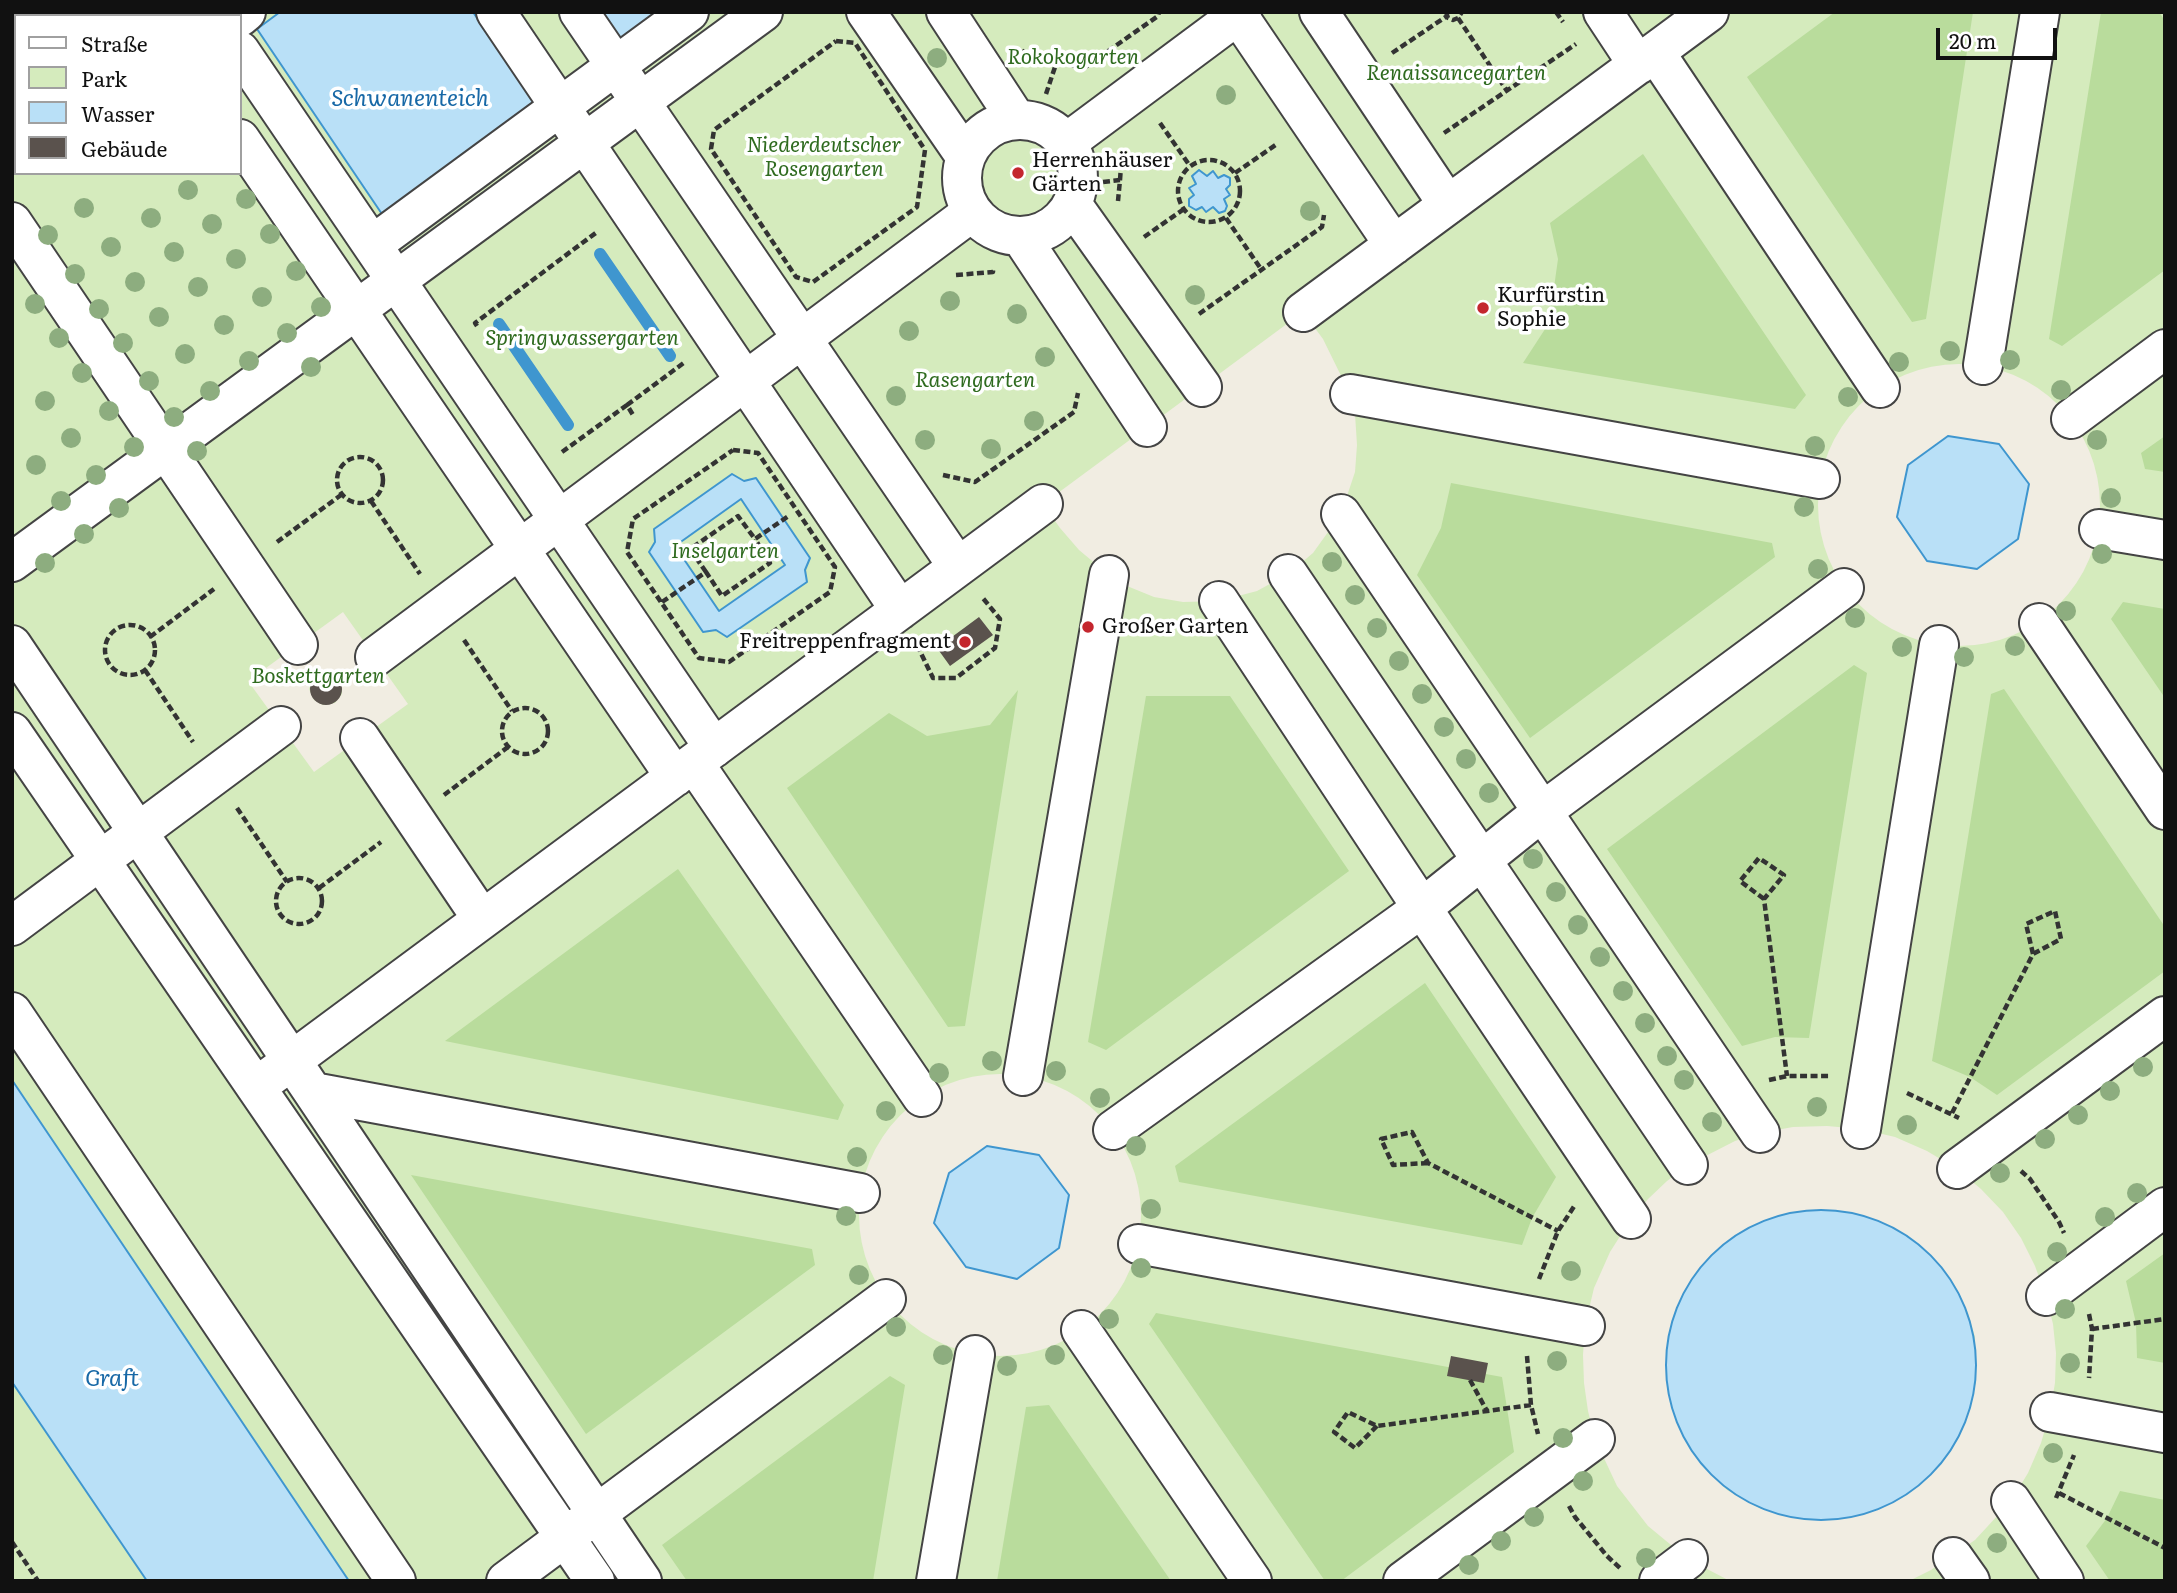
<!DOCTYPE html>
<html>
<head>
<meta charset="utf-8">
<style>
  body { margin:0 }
  #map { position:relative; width:2177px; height:1593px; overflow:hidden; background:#fffdf5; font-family:Literata,serif }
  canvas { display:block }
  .frame { position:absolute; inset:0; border:14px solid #111; pointer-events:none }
  .legend { position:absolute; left:14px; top:14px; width:228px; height:161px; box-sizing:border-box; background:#fff; border:2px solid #a0a0a0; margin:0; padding:9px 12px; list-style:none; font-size:21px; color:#111 }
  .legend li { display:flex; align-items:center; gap:14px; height:35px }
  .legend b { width:35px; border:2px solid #a0a0a0 }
  .scale { position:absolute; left:1936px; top:28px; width:121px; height:32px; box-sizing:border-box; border:4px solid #111; border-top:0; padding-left:9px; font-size:21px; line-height:24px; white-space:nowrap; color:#111; -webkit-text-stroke:5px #fff; paint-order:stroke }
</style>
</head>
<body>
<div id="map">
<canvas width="2177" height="1593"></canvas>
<div class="frame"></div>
<ul class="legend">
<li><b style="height:9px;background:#fff"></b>Straße</li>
<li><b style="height:19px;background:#d5ebbd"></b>Park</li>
<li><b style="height:19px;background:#b9e0f7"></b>Wasser</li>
<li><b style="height:19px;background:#5a524d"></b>Gebäude</li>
</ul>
<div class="scale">20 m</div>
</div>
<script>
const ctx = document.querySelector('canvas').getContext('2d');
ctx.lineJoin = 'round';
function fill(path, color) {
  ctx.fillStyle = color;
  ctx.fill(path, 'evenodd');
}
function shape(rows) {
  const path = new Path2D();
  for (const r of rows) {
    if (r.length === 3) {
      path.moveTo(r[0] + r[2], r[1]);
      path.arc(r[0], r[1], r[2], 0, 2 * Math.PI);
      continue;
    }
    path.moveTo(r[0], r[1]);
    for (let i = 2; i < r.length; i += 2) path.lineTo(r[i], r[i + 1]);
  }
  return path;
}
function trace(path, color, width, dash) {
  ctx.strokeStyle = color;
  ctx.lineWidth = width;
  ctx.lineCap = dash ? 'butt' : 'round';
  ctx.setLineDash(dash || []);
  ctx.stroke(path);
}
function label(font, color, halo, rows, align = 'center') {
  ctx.font = font + ' Literata,serif';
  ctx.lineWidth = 7;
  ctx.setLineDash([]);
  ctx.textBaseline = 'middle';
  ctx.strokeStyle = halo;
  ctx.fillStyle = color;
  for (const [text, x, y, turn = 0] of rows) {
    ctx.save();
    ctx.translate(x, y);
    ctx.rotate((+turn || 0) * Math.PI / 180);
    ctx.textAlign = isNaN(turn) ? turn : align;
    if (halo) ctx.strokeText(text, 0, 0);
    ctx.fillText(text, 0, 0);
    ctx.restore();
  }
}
fill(shape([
  [12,12,2165,12,2165,1581,349,1581,12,1080],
  [16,16,240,16,240,173,16,173],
  [12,1382,147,1581,12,1581]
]), '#d5ebbd');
fill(shape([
  [1835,12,1973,12,1926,319,1912,322,1747,77],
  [2101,12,2159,12,2165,21,2165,270,2062,346,2049,339],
  [1643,154,1806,395,1795,409,1523,363,1549,323,1558,259,1550,223],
  [2165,436,2165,472,2145,469,2141,453],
  [1451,483,1772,543,1775,557,1530,738,1417,575,1441,528],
  [2123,602,2165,609,2165,698,2111,619],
  [1854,665,1867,673,1809,1038,1775,1037,1742,1046,1607,849],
  [2004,689,2165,927,2165,971,1997,1095,1970,1077,1932,1061,1991,694],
  [1018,690,965,1026,948,1027,787,788,889,713,927,736,990,725],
  [1146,696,1230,696,1349,871,1106,1050,1088,1042],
  [678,869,844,1105,838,1120,445,1041],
  [1425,983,1556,1177,1532,1218,1522,1245,1179,1182,1175,1166],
  [411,1175,812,1249,815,1265,586,1434],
  [2165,1253,2165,1363,2137,1358,2136,1323,2126,1281],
  [1156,1313,1502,1377,1514,1452,1341,1581,1325,1581,1149,1324],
  [890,1376,905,1385,873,1581,687,1581,662,1545],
  [1049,1405,1171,1581,997,1581,1026,1407],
  [2120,1491,2165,1500,2165,1581,2110,1581,2086,1546,2107,1518]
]), '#b9dc9c');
fill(shape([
  [1303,312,1323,339,1350,394,1355,414,1357,445,1355,472,1341,514,1313,553,1288,574,1257,591,1219,601,1183,602,1154,597,1127,586,1109,575,1079,550,1060,528,1043,504],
  [1959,505,141],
  [343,612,408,704,314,772,248,681],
  [325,672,335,676,342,689,342,694,335,703,323,705,314,700,309,689,312,679,320,673],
  [1000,1215,141],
  [1827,1126,1861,1129,1895,1137,1927,1151,1957,1169,1981,1189,2003,1212,2021,1238,2035,1266,2046,1296,2053,1324,2056,1353,2055,1383,2050,1412,2041,1443,2028,1473,2011,1501,1975,1540,1931,1570,1909,1581,1730,1581,1688,1559,1648,1526,1617,1486,1595,1439,1588,1411,1584,1383,1583,1355,1585,1326,1594,1288,1610,1252,1631,1219,1648,1199,1667,1181,1688,1165,1735,1141,1760,1133,1793,1127],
  [1955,1286,1968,1313,1975,1337,1976,1384,1761,1509,1727,1490,1700,1463]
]), '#f1ede2');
const water = shape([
  [280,12,473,12,539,110,388,223,257,29,280,12],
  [600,12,671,12,623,48,600,12],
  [1199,170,1207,176,1213,171,1218,178,1224,175,1230,178,1230,185,1226,189,1230,195,1224,199,1227,206,1225,211,1219,213,1213,207,1206,212,1202,207,1196,210,1189,206,1189,199,1194,195,1189,188,1196,184,1192,176,1199,170],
  [1948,436,1999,444,2029,484,2018,539,1977,569,1927,561,1897,517,1908,465,1948,436],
  [732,474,744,481,756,478,810,558,805,570,807,582,727,637,716,630,703,632,649,552,655,542,654,529,732,474],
  [741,499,785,565,719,611,675,546,741,499],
  [12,1080,349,1581,147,1581,12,1382,12,1080],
  [987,1146,1039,1155,1069,1195,1059,1248,1017,1279,966,1267,934,1223,949,1173,987,1146],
  [1821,1365,155]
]);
fill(water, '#b9e0f7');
trace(water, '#3f96cf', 2);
trace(shape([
  [600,254,670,356],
  [499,324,568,425]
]), '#3f96cf', 12);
fill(shape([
  [979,617,993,635,950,666,937,648],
  [326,689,16],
  [1451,1356,1488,1363,1484,1383,1447,1376]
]), '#5a524d');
const minor = shape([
  [154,12,157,16],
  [496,12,900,610],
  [579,12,958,567],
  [866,12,965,156],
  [946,12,1016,119],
  [1236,12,1394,245],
  [1319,12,1448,205],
  [1603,12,1638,65],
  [240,17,246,12],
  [240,51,714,748],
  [1655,52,1880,388],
  [1020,178,58],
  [12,124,16,121],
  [240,139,675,777],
  [1066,143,1242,12],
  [1072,204,1202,387],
  [12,222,298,645],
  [1021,237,1147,427],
  [372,245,689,12],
  [1303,312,1709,12],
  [1983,365,2040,12],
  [1350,394,1820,479],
  [2071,419,2165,349],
  [1341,514,1760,1133],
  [2099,529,2165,540],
  [12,562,763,12],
  [1288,574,1688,1165],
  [1219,601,1422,908,1631,1219],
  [2039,623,2165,810],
  [12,645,642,1581],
  [375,657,972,212],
  [12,732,595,1581],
  [360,738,482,919],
  [694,763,922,1097],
  [12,926,281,726],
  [12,1012,396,1581],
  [271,1076,1043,504],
  [1023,1076,1109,575],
  [313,1092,860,1193],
  [1861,1129,1939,645],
  [1113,1130,1422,908,1543,811,1844,588],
  [1957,1169,2165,1016],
  [1138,1244,1585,1326],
  [2046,1296,2165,1207],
  [1081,1330,1252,1581],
  [2050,1412,2165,1433],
  [2011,1501,2064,1581],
  [1953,1557,1970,1581],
  [506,1581,886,1299],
  [936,1581,975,1355],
  [1403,1581,1595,1439],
  [1659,1581,1688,1559]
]);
trace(minor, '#444', 42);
trace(shape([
  [86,12,88,16],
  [1446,12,1448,18,1453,20,1458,18,1462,12],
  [1556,12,1563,22],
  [1458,18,1507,91],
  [836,41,855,43,925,150,917,207,813,282,796,277,711,149,714,130,836,41],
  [1022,50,1024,53,1084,68,1158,16,1159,12],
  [1392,53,1447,16],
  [1046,94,1057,61],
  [1160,123,1190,166],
  [1444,133,1576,44],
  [1209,191,31],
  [1235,173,1277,144],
  [1120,180,1122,152],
  [1103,182,1120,180,1118,201],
  [1226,218,1261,269],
  [1144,237,1184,209],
  [956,275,993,272,993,269],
  [1199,314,1322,227,1324,215],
  [477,326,475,323,597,232],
  [627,405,685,362],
  [733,450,758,453,835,567,830,592,729,662,699,658,627,552,633,519,733,450],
  [562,452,627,405,633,415],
  [360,480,23],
  [943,475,975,482,1074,412,1078,393],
  [371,501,420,574],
  [277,542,341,495],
  [706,572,690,549,738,516,755,539,790,515],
  [662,602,706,572,722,596,770,563,755,539],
  [130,650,25],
  [150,637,214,589],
  [464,640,512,711],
  [917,645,933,678,956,678,995,648,1000,619,982,597],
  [145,670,193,742],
  [525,731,23],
  [444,795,508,747],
  [237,808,287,882],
  [299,901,23],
  [319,888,381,842],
  [1764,899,1740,881,1759,858,1784,875,1764,899,1787,1076],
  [1769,1080,1787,1076,1830,1076],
  [1907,1093,1959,1118],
  [1952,1113,2033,954,2026,924,2055,911,2061,939,2033,954],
  [1428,1163,1393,1165,1381,1139,1412,1132,1428,1163,1558,1231],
  [2021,1171,2030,1179,2059,1222,2064,1233],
  [1539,1279,1558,1231,1575,1205],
  [2089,1314,2092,1329,2089,1378],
  [2092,1329,2165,1319],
  [1527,1356,1531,1405,1538,1434],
  [1470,1380,1487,1411],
  [1377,1426,1355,1448,1334,1432,1348,1412,1377,1426,1531,1405],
  [2059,1493,2165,1548],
  [2056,1498,2074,1455],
  [1569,1506,1575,1517,1607,1556,1621,1569],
  [12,1542,38,1581]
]), '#333', 4.5, [7, 3.5]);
trace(minor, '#fff', 38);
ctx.fillStyle = '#8dad7f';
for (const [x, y] of [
  [937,58],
  [1226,95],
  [188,190],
  [246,199],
  [84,208],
  [1310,211],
  [151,218],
  [212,224],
  [270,234],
  [48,235],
  [111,247],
  [174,252],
  [236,259],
  [296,271],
  [75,274],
  [135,282],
  [198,287],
  [1195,295],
  [262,297],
  [950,301],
  [35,304],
  [321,307],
  [99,309],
  [1017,314],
  [159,317],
  [224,325],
  [909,331],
  [287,333],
  [59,338],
  [123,343],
  [1950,351],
  [185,354],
  [1045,357],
  [2010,360],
  [249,361],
  [1899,362],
  [311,367],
  [82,373],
  [149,381],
  [2061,390],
  [210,391],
  [896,396],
  [1848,397],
  [45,401],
  [109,411],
  [174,417],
  [1034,421],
  [71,438],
  [925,440],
  [2097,440],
  [1815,446],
  [134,447],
  [991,449],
  [197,451],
  [36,465],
  [96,475],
  [2111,498],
  [61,501],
  [1804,507],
  [119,508],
  [84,534],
  [2102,554],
  [1332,562],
  [45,563],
  [1818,569],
  [1355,595],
  [2066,611],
  [1855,618],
  [1377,628],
  [2015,646],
  [1902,647],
  [1964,657],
  [1399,661],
  [1422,694],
  [1444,727],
  [1466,759],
  [1489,793],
  [1533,859],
  [1556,892],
  [1578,925],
  [1600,957],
  [1623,991],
  [1645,1023],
  [1667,1056],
  [992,1061],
  [2143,1067],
  [1056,1071],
  [939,1073],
  [1684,1080],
  [2110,1091],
  [1100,1098],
  [1817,1107],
  [886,1111],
  [2078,1115],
  [1712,1122],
  [1907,1125],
  [2045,1139],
  [1136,1146],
  [857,1157],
  [2000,1173],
  [2137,1193],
  [1151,1209],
  [846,1216],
  [2105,1217],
  [2057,1252],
  [1141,1268],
  [1571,1271],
  [859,1275],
  [2065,1309],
  [1109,1319],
  [896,1327],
  [943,1355],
  [1055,1355],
  [1557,1361],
  [2070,1363],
  [1007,1366],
  [1563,1438],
  [2053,1453],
  [1583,1481],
  [1534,1517],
  [1501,1541],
  [1997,1543],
  [1646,1558],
  [1469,1565]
]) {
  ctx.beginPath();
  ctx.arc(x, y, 10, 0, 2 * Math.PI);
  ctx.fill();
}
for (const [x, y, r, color] of [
  [1018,173,7,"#c4262e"],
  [1483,308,7,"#c4262e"],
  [1088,627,7,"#c4262e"],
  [965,642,7,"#c4262e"]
]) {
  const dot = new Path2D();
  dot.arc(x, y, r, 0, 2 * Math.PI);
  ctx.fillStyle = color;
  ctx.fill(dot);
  trace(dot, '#fff', 2.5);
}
label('italic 21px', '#2f6b1f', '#fff', [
  ["Rokokogarten",1073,58],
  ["Renaissancegarten",1456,74],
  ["Niederdeutscher",824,146],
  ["Rosengarten",824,170],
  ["Springwassergarten",582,339],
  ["Rasengarten",975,381],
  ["Inselgarten",725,552],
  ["Boskettgarten",318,677]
]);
label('21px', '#111', '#fff', [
  ["Herrenhäuser",1032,161],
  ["Gärten",1032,185],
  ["Kurfürstin",1497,296],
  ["Sophie",1497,320],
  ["Großer Garten",1102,627],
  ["Freitreppenfragment",951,642,"right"]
], 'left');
label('italic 23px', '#1768a6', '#fff', [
  ["Schwanenteich",410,99],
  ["Graft",112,1379]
]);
</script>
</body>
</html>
